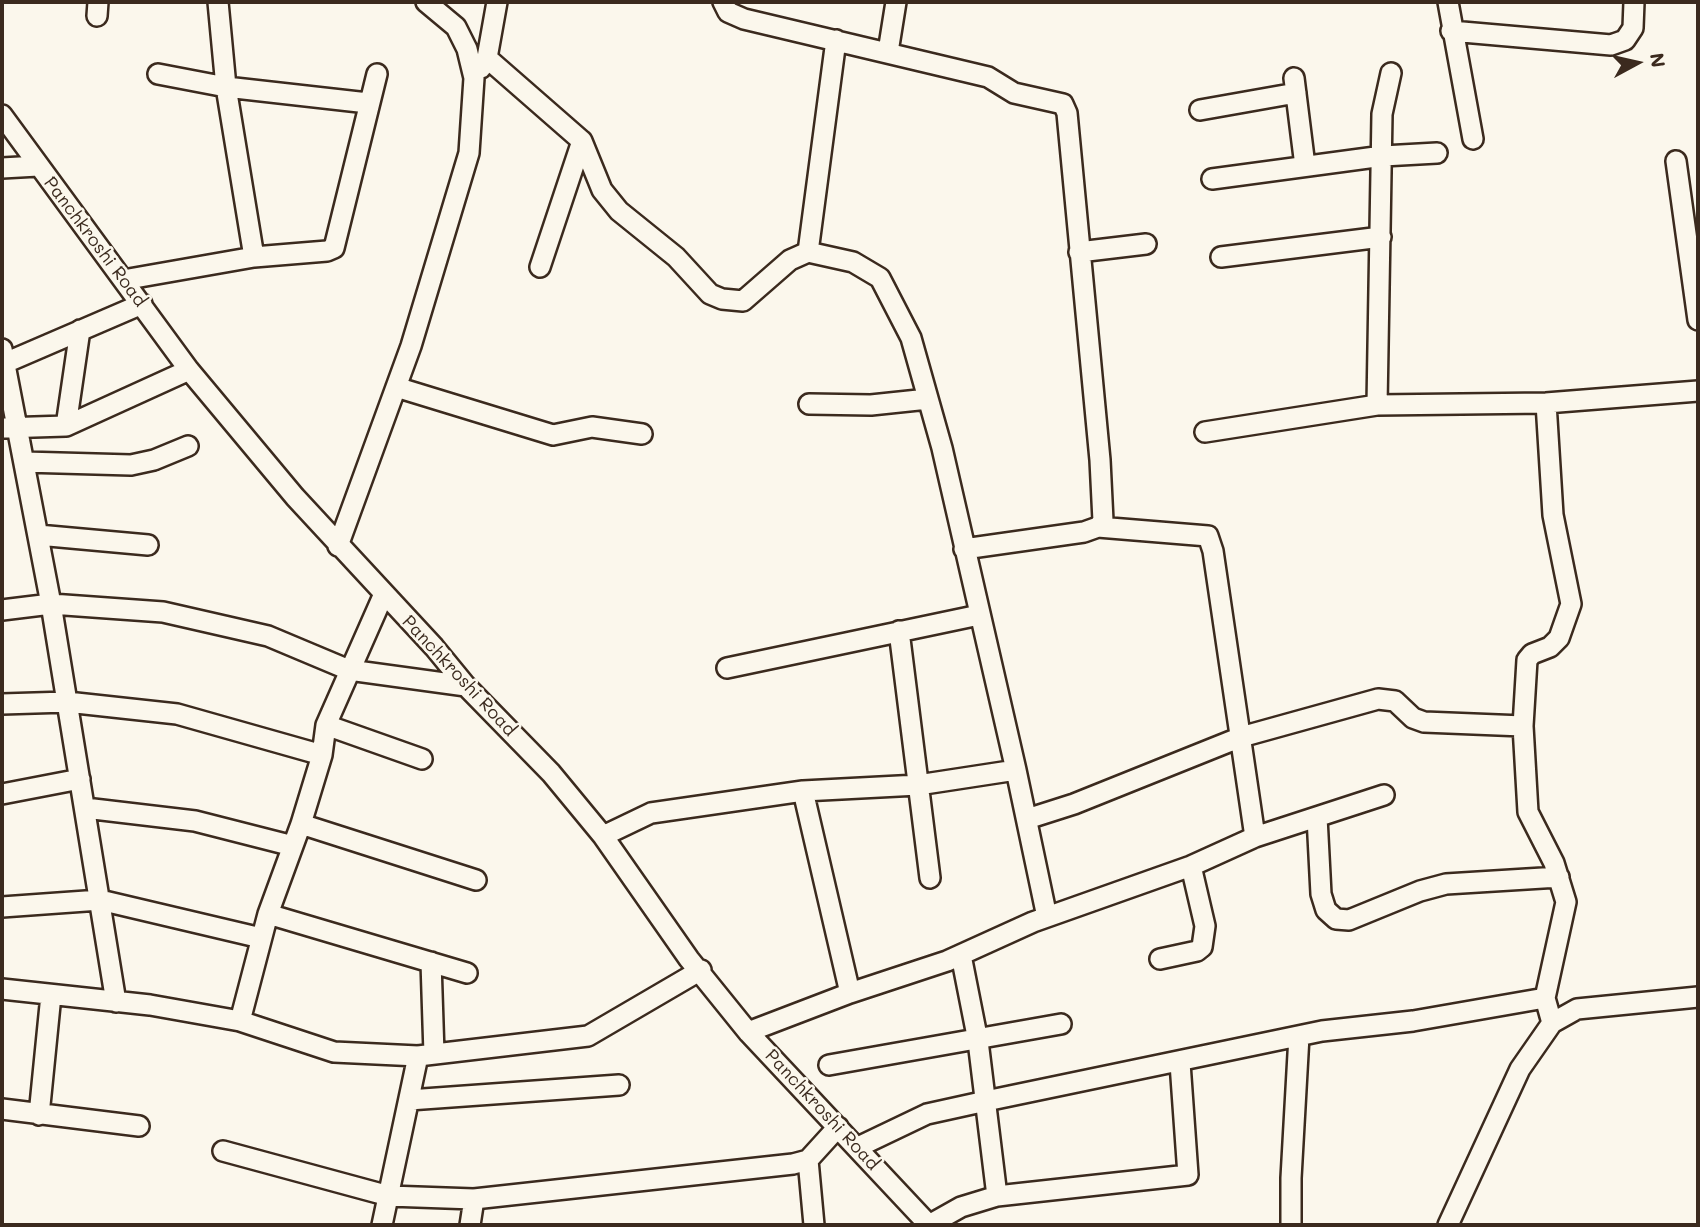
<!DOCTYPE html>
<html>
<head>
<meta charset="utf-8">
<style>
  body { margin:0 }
  #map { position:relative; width:1700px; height:1227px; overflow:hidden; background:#fbf7ec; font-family:Mali,sans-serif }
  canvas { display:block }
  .frame { position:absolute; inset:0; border:4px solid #3b2a1e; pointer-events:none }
  .north { position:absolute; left:1602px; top:28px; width:70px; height:70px; -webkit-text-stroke:5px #fbf7ec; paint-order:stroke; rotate:82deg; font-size:19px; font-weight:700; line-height:28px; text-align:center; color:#3b2a1e }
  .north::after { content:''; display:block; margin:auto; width:24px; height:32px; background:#3b2a1e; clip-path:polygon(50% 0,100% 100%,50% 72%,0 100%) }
</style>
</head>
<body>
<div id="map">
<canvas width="1700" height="1227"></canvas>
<div class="frame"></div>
<div class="north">N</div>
</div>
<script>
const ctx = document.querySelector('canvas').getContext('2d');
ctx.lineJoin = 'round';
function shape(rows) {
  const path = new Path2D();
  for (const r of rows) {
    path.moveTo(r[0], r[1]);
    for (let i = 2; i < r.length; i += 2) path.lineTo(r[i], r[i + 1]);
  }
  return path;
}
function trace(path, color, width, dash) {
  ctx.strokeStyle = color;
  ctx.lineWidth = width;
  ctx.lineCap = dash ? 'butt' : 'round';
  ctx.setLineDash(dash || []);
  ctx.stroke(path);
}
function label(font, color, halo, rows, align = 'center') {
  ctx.font = font + ' Mali,sans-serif';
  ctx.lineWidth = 5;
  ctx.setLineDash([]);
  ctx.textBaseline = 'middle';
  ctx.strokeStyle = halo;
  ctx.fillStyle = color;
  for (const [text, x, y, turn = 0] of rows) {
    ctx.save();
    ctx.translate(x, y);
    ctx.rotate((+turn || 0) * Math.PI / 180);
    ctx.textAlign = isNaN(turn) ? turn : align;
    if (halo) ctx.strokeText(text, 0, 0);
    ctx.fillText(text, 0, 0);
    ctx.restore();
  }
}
const minor = shape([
  [218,2,226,87,368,103],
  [723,2,728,12,744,19,988,77,1014,93,1063,104,1067,113,1100,460,1103,521,1098,527,1084,532,964,549],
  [1448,2,1473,139],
  [97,16,98,2],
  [1451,31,1611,45,1625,40,1633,28,1634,2],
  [888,52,896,2],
  [487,58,582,141,602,190,619,211,676,257,710,294,722,299,743,301,790,260,808,252,853,262,880,278,911,338,942,448,1016,770,918,785,803,791,651,813,603,836],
  [481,68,487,58,497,2],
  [1391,73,1382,114,1377,405,1546,403,1698,391],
  [1294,78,1305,166],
  [1200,110,1296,93],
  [2,115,189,370,295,497,434,647,466,686,551,773,603,836,689,959,748,1032,929,1225],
  [1676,161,1698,320],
  [2,168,38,166],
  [1212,179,1383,156,1437,153],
  [808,252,836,40],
  [1079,252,1146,244],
  [254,257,327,251,334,248,377,74],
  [1221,257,1381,237],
  [540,267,582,141],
  [123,280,254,257,226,87,158,74],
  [2,349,51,604,116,1002],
  [5,363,142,304],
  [396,387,553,435,592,427,642,434],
  [1546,403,1553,515,1571,604,1559,638,1550,647,1532,654,1527,660,1523,726,1528,812,1554,863,1566,902,1545,998,1552,1023],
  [809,404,871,405,928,399],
  [66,426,80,330],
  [2,428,66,426,189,370],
  [1205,432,1377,405],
  [24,462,131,465,154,460,188,446],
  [1098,527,1208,536,1213,551,1255,837],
  [38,535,148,545],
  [338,546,411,346,469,153,474,78,467,49,456,27,426,2],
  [2,610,51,604,163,612,268,636,349,670,466,686],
  [899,631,930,878],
  [727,668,979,615],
  [2,704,67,702,177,714,322,755],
  [326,725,383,596],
  [1016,770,1047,917],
  [803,791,850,993],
  [2,794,80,779],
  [85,808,195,821,293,846],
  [1317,817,1321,894,1326,910,1336,919,1349,920,1420,891,1446,884,1559,877],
  [1027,819,1074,804,1241,737,1378,699,1395,701,1413,718,1424,722,1523,726],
  [301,824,476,880],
  [2,907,100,900,261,938],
  [268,914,467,973],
  [961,955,978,1041,997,1196],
  [1160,959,1197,951,1202,947,1205,926,1191,866],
  [431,962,434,1054],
  [2,989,150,1005,240,1021,334,1052,418,1056],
  [240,1021,268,914,301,824,322,755,326,725,422,759],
  [748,1032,850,993,947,961,1033,922,1191,866,1255,837,1384,795],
  [829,1065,1061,1024],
  [409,1100,619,1085],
  [2,1109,139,1126],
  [39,1115,51,995],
  [858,1147,927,1114,986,1101,1322,1031,1413,1021,1545,998],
  [223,1151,389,1196,474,1199,793,1164,808,1160,838,1127],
  [808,1160,814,1225],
  [382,1225,418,1056,588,1036,701,970],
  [470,1225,474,1199],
  [929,1225,961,1207,997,1196,1188,1175,1180,1063],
  [1291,1225,1291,1178,1299,1036],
  [1448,1225,1520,1069,1552,1023,1577,1009,1698,997]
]);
trace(minor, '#3b2a1e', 24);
trace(minor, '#fbf7ec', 19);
label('18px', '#3b2a1e', '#fbf7ec', [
  ["Panchkroshi Road",95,242,53],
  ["Panchkroshi Road",459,676,47],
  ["Panchkroshi Road",822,1110,47]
]);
</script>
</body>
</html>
